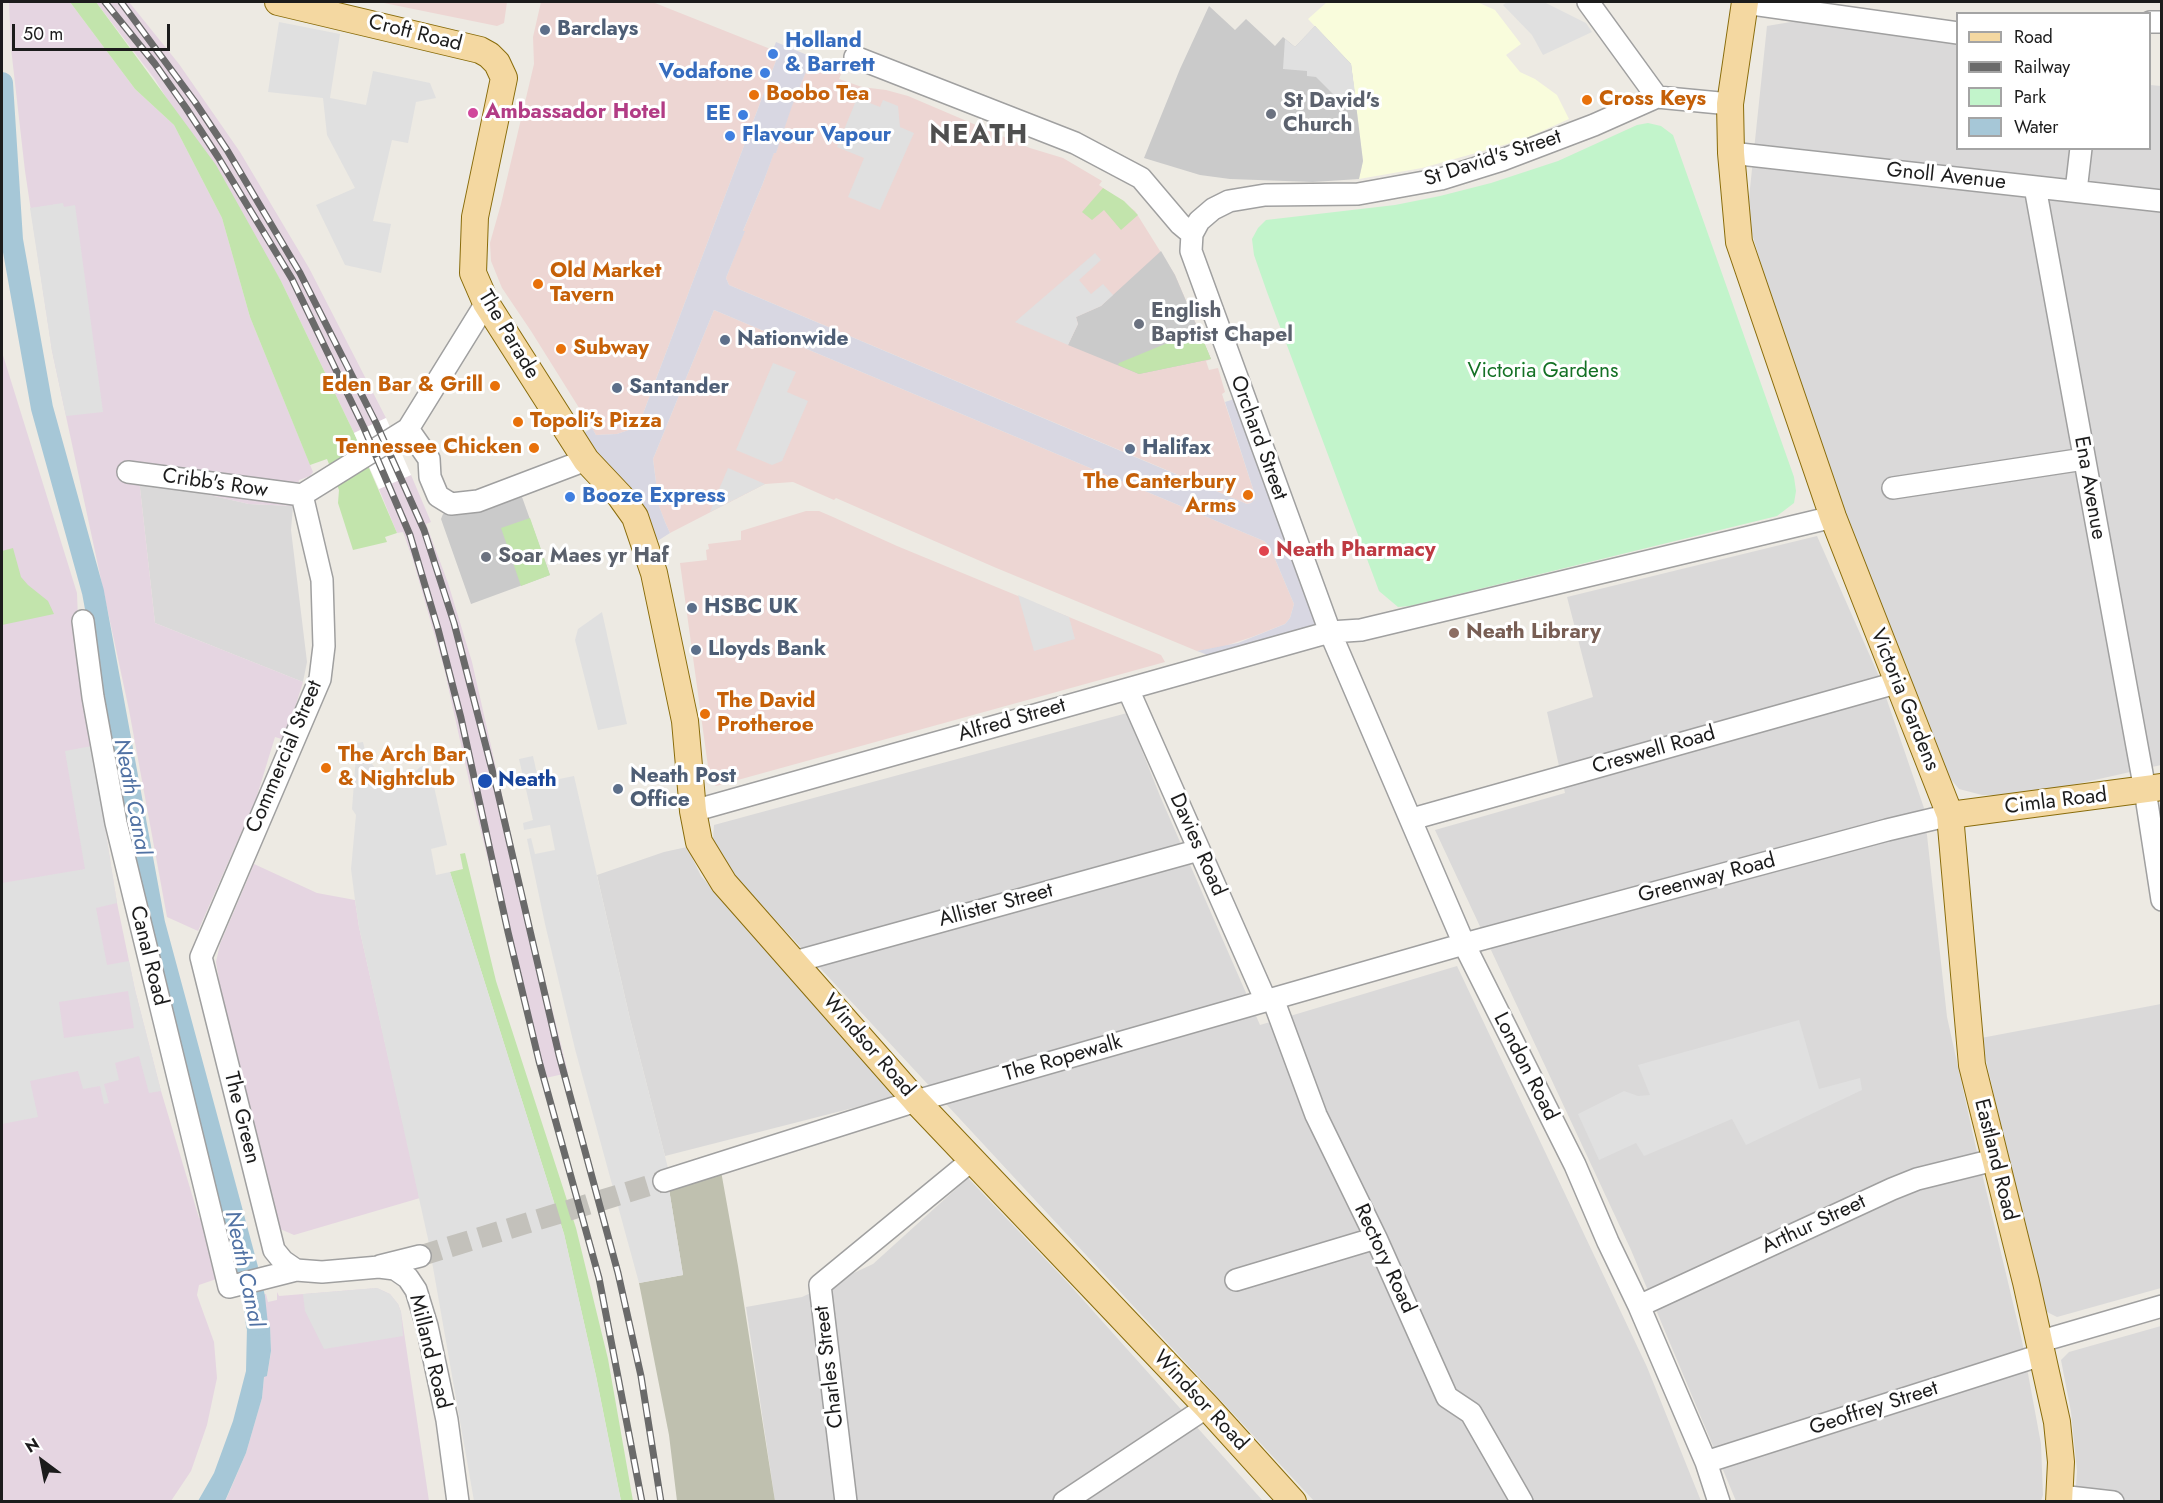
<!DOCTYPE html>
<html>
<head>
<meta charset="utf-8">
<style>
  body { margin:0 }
  #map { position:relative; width:2163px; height:1503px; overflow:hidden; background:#edeae3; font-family:Jost,sans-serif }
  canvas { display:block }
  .frame { position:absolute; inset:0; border:3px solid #1c1c1c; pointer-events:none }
  .legend { position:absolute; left:1956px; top:12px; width:195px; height:138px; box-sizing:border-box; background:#fff; border:2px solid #a4a4a4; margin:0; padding:8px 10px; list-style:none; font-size:18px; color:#1c1c1c }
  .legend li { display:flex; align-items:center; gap:12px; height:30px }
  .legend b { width:30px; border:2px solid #a4a4a4 }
  .north { position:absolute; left:12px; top:1431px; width:60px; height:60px; -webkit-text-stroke:4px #fff; paint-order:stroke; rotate:328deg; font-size:16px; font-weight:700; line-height:24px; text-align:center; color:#1c1c1c }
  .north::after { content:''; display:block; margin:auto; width:21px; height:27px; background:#1c1c1c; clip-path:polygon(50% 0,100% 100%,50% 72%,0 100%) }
  .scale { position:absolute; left:12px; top:24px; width:158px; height:27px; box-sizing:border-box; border:3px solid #1c1c1c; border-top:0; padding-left:8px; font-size:18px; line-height:21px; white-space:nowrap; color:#1c1c1c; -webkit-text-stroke:4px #fff; paint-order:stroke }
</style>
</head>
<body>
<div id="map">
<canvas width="2163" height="1503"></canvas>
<div class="frame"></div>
<ul class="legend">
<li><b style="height:8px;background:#f4d8a1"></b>Road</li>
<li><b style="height:8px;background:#6a6a6a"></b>Railway</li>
<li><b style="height:16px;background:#c2f4cb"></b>Park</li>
<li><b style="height:16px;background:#a6c7d7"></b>Water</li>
</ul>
<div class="north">N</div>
<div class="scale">50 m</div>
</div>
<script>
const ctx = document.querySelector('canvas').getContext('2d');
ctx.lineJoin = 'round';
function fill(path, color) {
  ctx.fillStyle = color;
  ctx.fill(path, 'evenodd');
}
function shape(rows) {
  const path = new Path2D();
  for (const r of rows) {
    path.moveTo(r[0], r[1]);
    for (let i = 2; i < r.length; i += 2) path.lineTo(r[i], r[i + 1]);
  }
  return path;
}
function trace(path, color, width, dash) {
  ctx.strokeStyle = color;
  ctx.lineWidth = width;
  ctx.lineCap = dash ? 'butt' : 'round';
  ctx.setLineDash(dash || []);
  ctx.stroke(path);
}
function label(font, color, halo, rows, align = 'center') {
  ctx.font = font + ' Jost,sans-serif';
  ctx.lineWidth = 6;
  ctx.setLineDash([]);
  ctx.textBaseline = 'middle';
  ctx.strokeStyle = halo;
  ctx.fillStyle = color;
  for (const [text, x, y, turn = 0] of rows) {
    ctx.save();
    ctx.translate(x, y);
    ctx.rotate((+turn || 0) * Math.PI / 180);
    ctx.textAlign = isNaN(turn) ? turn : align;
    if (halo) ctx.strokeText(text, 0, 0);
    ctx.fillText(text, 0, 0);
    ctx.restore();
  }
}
fill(shape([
  [1814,18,1957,42,1958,148,2150,148,2150,85,2161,86,2161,765,2024,796,1982,795,1959,789,1949,777,1848,528,1795,377,1747,217,1767,26],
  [139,479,249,504,293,506,291,530,307,662,303,682,155,623],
  [1817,536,1878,674,1924,808,1947,1017,1976,1148,2022,1341,2041,1444,2043,1495,2041,1501,1736,1501,1631,1250,1435,830,1565,793,1547,712,1593,697,1567,597],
  [1127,713,1160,796,1260,1025,1457,966,1647,1367,1701,1501,1314,1501,732,873,713,839,714,825],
  [687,847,701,876,900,1096,665,1156,630,1019,597,875,664,852],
  [2161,1004,2161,1288,2057,1317,2045,1311,2039,1295,1981,1038],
  [968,1178,1068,1283,1263,1501,775,1501,746,1307,802,1297,873,1264],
  [2161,1326,2161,1501,2075,1501,2077,1471,2071,1412,2061,1360,2069,1352]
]), '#dad9d9');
fill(shape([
  [379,2,507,2,504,23,497,26],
  [541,2,655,2,655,3,773,50,777,58,638,427,617,434,596,435,531,331,502,288,491,261,490,243,501,204,534,64,533,37],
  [812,57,843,70,839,79,862,87,886,90,908,96,1030,148,1063,158,1102,181,1099,185,1135,211,1175,275,1211,359,1206,361,1209,370,1218,368,1225,392,1222,394,1255,495,1253,502,1247,504,729,285,726,278,744,232,743,231,763,183,774,152,776,152,791,107],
  [714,310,1264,541,1270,547,1294,604,1290,618,1285,624,1252,637,1222,647,1197,651,994,567,836,498,834,500,793,482,765,484,670,533,665,522,659,506,653,459],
  [806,511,819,511,833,517,897,546,1161,655,1165,662,716,786,710,781,680,563,707,560,706,550,709,549,708,544,741,540,741,531]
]), '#edd6d3');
fill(shape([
  [9,2,70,2,135,89,174,125,222,218,250,317,313,472,310,476,299,480,293,506,249,504,139,479,155,623,303,682,285,740,275,737,256,799,198,931,167,917,129,710,52,351,25,171,11,48],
  [96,2,129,2,179,64,240,152,309,268,386,418,354,433,281,281,154,78],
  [2,352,77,593,80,671,117,903,135,990,161,1091,199,1218,205,1217,222,1277,199,1285,197,1295,214,1342,217,1378,207,1425,191,1471,171,1501,2,1501],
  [411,475,431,522,426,524,448,583,472,662,532,927,568,1073,541,1079,471,790,444,668,413,560,403,532,397,533,379,489],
  [254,864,317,893,355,900,359,927,420,1198,294,1235,278,1228,220,986,216,962,220,944],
  [377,1288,390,1294,398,1304,401,1312,429,1501,225,1502,246,1453,262,1398,264,1376,267,1376,271,1352,270,1325,263,1320,261,1295,266,1294,268,1302,277,1300,277,1292,279,1296]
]), '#e5d5e1');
fill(shape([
  [1327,2,1477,2,1495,10,1521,44,1506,55,1520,72,1535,79,1557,95,1569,119,1524,139,1476,153,1422,168,1359,179,1363,161,1351,64,1308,19]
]), '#f9fcdc');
fill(shape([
  [1209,6,1235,30,1246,19,1275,46,1283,37,1295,47,1315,26,1351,64,1363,161,1359,179,1313,182,1230,179,1200,175,1144,158,1180,69],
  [1161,251,1175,275,1211,359,1139,374,1068,345,1078,324,1076,317,1101,306],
  [522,497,550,575,471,604,441,519,443,514,479,511]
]), '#cacaca');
fill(shape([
  [721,1171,738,1266,775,1501,677,1501,669,1435,639,1283,683,1275,669,1189]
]), '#bfc0af');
fill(shape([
  [70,2,96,2,216,165,281,281,354,433,397,533,385,537,387,542,353,550,338,503,339,490,327,459,310,465,250,317,222,218,174,125,135,89],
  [1103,188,1124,201,1138,215,1121,230,1104,210,1092,220,1082,212],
  [1199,330,1211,359,1139,374,1118,365,1119,363],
  [530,518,550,575,521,586,501,528],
  [13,548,21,577,28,585,48,601,54,614,2,625,2,551],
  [465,853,496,981,576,1228,608,1359,633,1501,621,1501,596,1376,564,1234,450,872,463,869,460,854]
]), '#c2e4ac');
fill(shape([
  [1648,123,1661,126,1673,135,1794,477,1796,491,1794,503,1777,516,1410,606,1398,607,1379,591,1267,292,1254,255,1252,239,1258,228,1266,220,1395,205,1440,196,1491,183,1558,161,1637,125]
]), '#c2f4cb');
fill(shape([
  [1507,2,1544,2,1586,23,1592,32,1543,55,1532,35,1503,5],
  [279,22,340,34,330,98,366,105,373,71,430,83,436,98,416,102,408,143,392,140,373,221,391,224,381,273,345,265,316,205,355,188,327,135,323,98,268,92],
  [1315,26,1351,64,1356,100,1340,101,1316,77,1307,76,1307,71,1283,69,1285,39,1295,47],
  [857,98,880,107,883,100,898,106,900,127,914,133,880,210,848,197,864,158,837,147],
  [63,203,64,207,75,205,103,412,66,416,52,351,30,208],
  [1095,253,1101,260,1079,280,1091,294,1103,284,1113,295,1101,306,1076,317,1078,324,1068,345,1015,322],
  [773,363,796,372,787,392,808,401,782,461,772,465,736,450],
  [728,468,765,484,710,512,720,487],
  [1018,595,1069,617,1075,639,1034,651],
  [602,612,627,724,598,730,575,640,578,629],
  [363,742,366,754,372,764,379,773,388,779,400,781,411,776,420,767,429,764,447,845,431,849,436,875,450,872,564,1234,596,1376,621,1501,474,1501,428,1239,359,927,355,900,351,869,356,815,352,809,357,743],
  [92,746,117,903,96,908,107,965,129,961,135,990,161,1091,149,1093,139,1056,115,1063,119,1080,104,1084,109,1103,104,1104,100,1086,83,1089,78,1071,30,1081,38,1117,2,1124,2,883,85,869,65,751],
  [128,991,134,1028,64,1038,59,1002],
  [533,756,539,783,574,776,630,1019,668,1168,661,1173,669,1189,683,1275,639,1283,575,1049,545,924,527,839,531,838,535,854,555,850,550,825,524,830,523,823,533,820,519,759],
  [1799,1020,1819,1089,1860,1078,1862,1090,1746,1145,1732,1119,1644,1156,1636,1143,1599,1160,1578,1114,1624,1091,1638,1096,1650,1095,1638,1065],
  [377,1288,390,1294,398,1304,401,1312,403,1336,324,1349,305,1311,303,1294]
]), '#e0e0e0');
fill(shape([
  [776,42,812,57,792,106,776,153,774,153,763,183,743,231,745,231,726,278,729,285,1180,476,1247,504,1251,503,1255,499,1255,495,1225,402,1234,399,1316,623,1315,626,1208,655,1197,651,1238,643,1285,624,1290,618,1294,604,1270,547,1264,541,714,310,653,459,659,506,665,522,670,533,659,540,654,540,579,436,592,428,596,435,617,434,638,427,777,58,773,50]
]), '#d8d7e2');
fill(shape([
  [261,1295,263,1320,270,1325,271,1351,267,1376,264,1377,262,1398,246,1453,225,1501,198,1501,214,1473,233,1421,246,1371,247,1327,243,1298]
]), '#a6c7d7');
fill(shape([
  [386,418,411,475,379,489,354,433]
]), '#fff');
trace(shape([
  [2,83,12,240,42,408,93,592,154,923,247,1268,254,1297,257,1325]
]), '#a6c7d7', 22);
trace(shape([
  [420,1256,664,1181]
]), '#c3c1bb', 21, [21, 10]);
const minor = shape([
  [1588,2,1657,97],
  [1745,3,1958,33],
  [2150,22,2162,22],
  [855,57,1075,143,1141,178,1180,224,1192,234],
  [1731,153,2162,201],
  [2035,187,2145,790,2162,900],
  [2076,191,2081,148],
  [408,429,429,459,430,477,438,496,451,504,478,501,586,460],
  [128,472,302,495],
  [1893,488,2084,459],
  [302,495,408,429,486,303],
  [83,621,93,697,116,823,229,1287,296,1270,322,1272,379,1267,395,1269,408,1278,416,1290,427,1326,447,1420,458,1502],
  [1128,689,1266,1001],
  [693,811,1330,632,1361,630,1833,517],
  [1412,819,1896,683],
  [794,962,1199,850],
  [1273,999,1316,1115,1376,1238,1447,1397,1471,1413,1522,1502],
  [664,1181,916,1101,1464,944,1887,830,1950,815],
  [380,1266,420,1256],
  [296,1270,283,1261,274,1250,201,957,320,679,324,646,322,580,302,495],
  [1236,1280,1376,1238],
  [1639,1306,1892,1189,1917,1179,1994,1160],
  [2038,1342,2162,1306],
  [1706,1462,2041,1355],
  [2060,1496,2113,1502],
  [846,1502,820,1285,972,1160],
  [1064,1502,1207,1407],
  [1719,1502,1706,1462,1639,1306,1608,1242,1575,1165,1464,944,1330,632,1191,251,1192,234,1199,221,1213,209,1229,201,1265,195,1358,194,1441,179,1502,160,1594,125,1657,97,1730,104]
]);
const major = shape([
  [278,2,480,50,489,55,497,63,504,78,475,217,473,273,486,303,586,460,620,496,635,517,654,573,685,721,693,811,699,842,724,883,916,1101,1207,1407,1293,1502],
  [1745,2,1730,104,1731,153,1739,242,1833,517,1950,815,1972,1065,2026,1282,2057,1422,2061,1462,2059,1502],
  [1950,815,2162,787]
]);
trace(minor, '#a0a0a0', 24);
trace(major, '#896c0b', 28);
trace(minor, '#fff', 21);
trace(major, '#f4d8a1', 26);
const rail = shape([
  [105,2,155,64,186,108,218,157,292,279,364,428,410,535,438,629,461,718,508,932,539,1061,599,1278,642,1502],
  [121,2,195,102,227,150,300,273,376,423,424,530,454,623,497,789,559,1055,618,1273,641,1376,661,1502]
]);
trace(rail, '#6a6a6a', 7);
trace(rail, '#fff', 4.5, [14]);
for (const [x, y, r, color] of [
  [545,30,6,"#5c6f8a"],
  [773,54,6,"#3f7fe0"],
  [765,73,6,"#3f7fe0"],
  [754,95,6,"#e8710a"],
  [1587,100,6,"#e8710a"],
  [473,113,6,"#d1479c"],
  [1271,114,6,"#6b7280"],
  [743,115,6,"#3f7fe0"],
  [730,136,6,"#3f7fe0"],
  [538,284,6,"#e8710a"],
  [1139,324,6,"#6b7280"],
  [725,340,6,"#5c6f8a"],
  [561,349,6,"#e8710a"],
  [495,386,6,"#e8710a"],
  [617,388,6,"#5c6f8a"],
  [518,422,6,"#e8710a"],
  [534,448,6,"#e8710a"],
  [1130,449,6,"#5c6f8a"],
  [1248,495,6,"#e8710a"],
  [570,497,6,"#3f7fe0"],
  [1264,551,6,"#e0444e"],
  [486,557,6,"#6b7280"],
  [692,608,6,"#5c6f8a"],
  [1454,633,6,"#8d6e63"],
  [696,650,6,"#5c6f8a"],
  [705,714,6,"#e8710a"],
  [326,768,6,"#e8710a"],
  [485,781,8,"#1a4fb4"],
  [618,789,6,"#5c6f8a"]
]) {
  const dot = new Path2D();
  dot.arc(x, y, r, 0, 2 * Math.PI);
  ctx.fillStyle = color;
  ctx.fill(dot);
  trace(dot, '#fff', 2);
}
label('bold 21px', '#4e5e75', '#fff', [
  ["Barclays",557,30],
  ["Nationwide",737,340],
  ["Santander",629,388],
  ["Halifax",1142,449],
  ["HSBC UK",704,608],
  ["Lloyds Bank",708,650],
  ["Neath Post",630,777],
  ["Office",630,801]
], 'left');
label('21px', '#1c1c1c', '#fff', [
  ["Croft Road",415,34,14],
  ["St David's Street",1493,159,-18],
  ["Gnoll Avenue",1946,177,6],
  ["The Parade",508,335,59],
  ["Orchard Street",1258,438,70],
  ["Cribb's Row",215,484,8],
  ["Ena Avenue",2089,488,80],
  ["Victoria Gardens",1904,700,68],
  ["Alfred Street",1012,721,-16],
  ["Creswell Road",1654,751,-16],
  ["Commercial Street",285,757,-67],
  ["Cimla Road",2056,802,-7],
  ["Davies Road",1197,845,66],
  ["Greenway Road",1707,879,-15],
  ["Allister Street",996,906,-15],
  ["Canal Road",148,956,76],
  ["Windsor Road",868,1046,49],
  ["The Ropewalk",1063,1059,-16],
  ["London Road",1525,1067,63],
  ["The Green",241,1118,76],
  ["Eastland Road",1995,1160,76],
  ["Arthur Street",1814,1225,-25],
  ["Rectory Road",1384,1259,65],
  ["Milland Road",429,1352,76],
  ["Charles Street",830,1367,-97],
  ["Windsor Road",1200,1401,47],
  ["Geoffrey Street",1874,1409,-18]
]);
label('bold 21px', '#366cbe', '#fff', [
  ["Holland",785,42],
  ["& Barrett",785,66],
  ["Vodafone",753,73,"right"],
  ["EE",731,115,"right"],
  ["Flavour Vapour",742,136],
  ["Booze Express",582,497]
], 'left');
label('bold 21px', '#c56008', '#fff', [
  ["Boobo Tea",766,95],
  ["Cross Keys",1599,100],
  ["Old Market",550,272],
  ["Tavern",550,296],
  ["Subway",573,349],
  ["Eden Bar & Grill",483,386,"right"],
  ["Topoli's Pizza",530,422],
  ["Tennessee Chicken",522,448,"right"],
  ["The Canterbury",1236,483,"right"],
  ["Arms",1236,507,"right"],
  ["The David",717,702],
  ["Protheroe",717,726],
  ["The Arch Bar",338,756],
  ["& Nightclub",338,780]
], 'left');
label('bold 21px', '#5b616d', '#fff', [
  ["St David's",1283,102],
  ["Church",1283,126],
  ["English",1151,312],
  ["Baptist Chapel",1151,336],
  ["Soar Maes yr Haf",498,557]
], 'left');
label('bold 21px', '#b23c85', '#fff', [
  ["Ambassador Hotel",485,113]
], 'left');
label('21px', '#147125', '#fff', [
  ["Victoria Gardens",1543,372]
]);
label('bold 21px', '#be3a42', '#fff', [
  ["Neath Pharmacy",1276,551]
], 'left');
label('bold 21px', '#785e54', '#fff', [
  ["Neath Library",1466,633]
], 'left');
label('bold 21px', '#164399', '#fff', [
  ["Neath",498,781]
], 'left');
label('italic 22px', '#5172a4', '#fff', [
  ["Neath Canal",131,797,79],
  ["Neath Canal",243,1269,78]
]);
ctx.letterSpacing = '1.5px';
label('bold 27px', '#4f4f4f', '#fff', [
  ["NEATH",979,136]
]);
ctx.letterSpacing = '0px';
</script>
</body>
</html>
